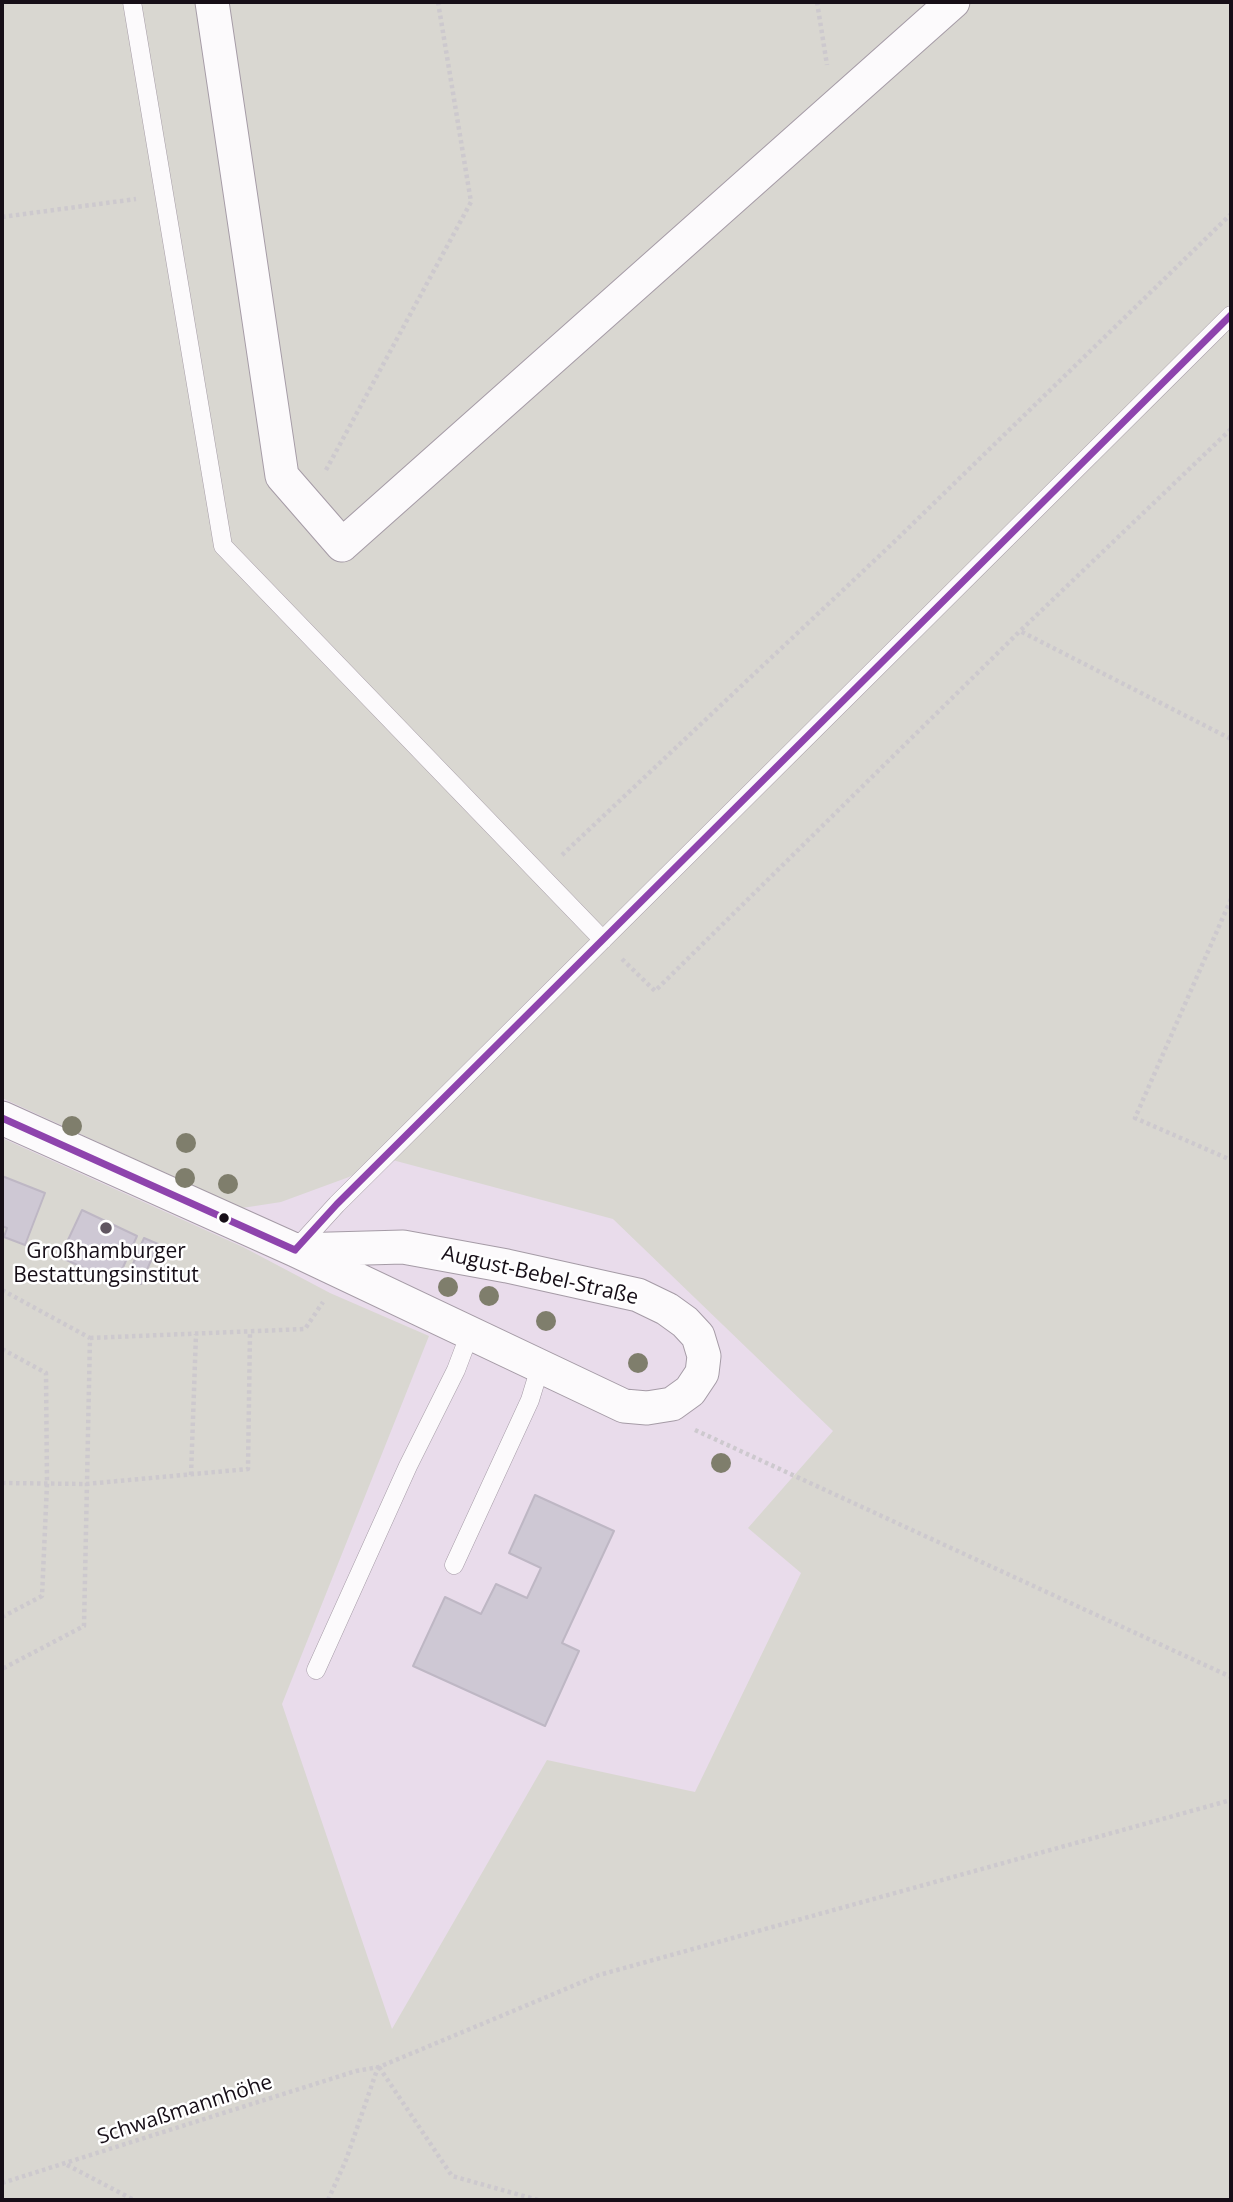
<!DOCTYPE html>
<html>
<head>
<meta charset="utf-8">
<style>
  body { margin:0 }
  #map { position:relative; width:1233px; height:2202px; overflow:hidden; background:#e9dceb; font-family:"Open Sans",sans-serif }
  canvas { display:block }
  .frame { position:absolute; inset:0; border:4px solid #160e17; pointer-events:none }
</style>
</head>
<body>
<div id="map">
<canvas width="1233" height="2202"></canvas>
<div class="frame"></div>
</div>
<script>
const ctx = document.querySelector('canvas').getContext('2d');
ctx.lineJoin = 'round';
function fill(path, color) {
  ctx.fillStyle = color;
  ctx.fill(path, 'evenodd');
}
function shape(rows) {
  const path = new Path2D();
  for (const r of rows) {
    path.moveTo(r[0], r[1]);
    for (let i = 2; i < r.length; i += 2) path.lineTo(r[i], r[i + 1]);
  }
  return path;
}
function trace(path, color, width, dash) {
  ctx.strokeStyle = color;
  ctx.lineWidth = width;
  ctx.lineCap = dash ? 'butt' : 'round';
  ctx.setLineDash(dash || []);
  ctx.stroke(path);
}
function label(font, color, halo, rows, align = 'center') {
  ctx.font = font + ' "Open Sans",sans-serif';
  ctx.lineWidth = 5;
  ctx.setLineDash([]);
  ctx.textBaseline = 'middle';
  ctx.strokeStyle = halo;
  ctx.fillStyle = color;
  for (const [text, x, y, turn = 0] of rows) {
    ctx.save();
    ctx.translate(x, y);
    ctx.rotate((+turn || 0) * Math.PI / 180);
    ctx.textAlign = isNaN(turn) ? turn : align;
    if (halo) ctx.strokeText(text, 0, 0);
    ctx.fillText(text, 0, 0);
    ctx.restore();
  }
}
fill(shape([
  [2,2,1231,2,1231,2200,2,2200,2,1138,243,1247,330,1293,429,1336,282,1704,392,2029,547,1760,695,1792,801,1573,748,1528,833,1431,613,1219,385,1158,349,1177,281,1202,242,1208,2,1098]
]), '#d9d7d1');
const building = shape([
  [2,1176,45,1193,25,1245,4,1237,7,1228,2,1226,2,1176],
  [82,1210,137,1236,116,1283,60,1257,82,1210],
  [144,1238,158,1244,141,1284,127,1278,144,1238],
  [535,1495,614,1531,562,1643,579,1651,545,1726,413,1666,445,1597,481,1614,496,1584,527,1598,541,1568,509,1553,535,1495]
]);
fill(building, '#cec8d4');
trace(building, '#beb7c4', 2);
const lane = shape([
  [132,2,223,546,603,940],
  [295,1250,337,1204,1231,315],
  [454,1565,530,1400,540,1367],
  [316,1670,408,1466,456,1370,470,1333]
]);
const street = shape([
  [212,2,282,476,342,545,953,2],
  [2,1118,295,1250,624,1406,647,1408,672,1404,690,1391,702,1373,704,1356,698,1336,685,1322,667,1309,638,1295,507,1266,403,1247,295,1250]
]);
trace(lane, '#a59ba6', 19);
trace(street, '#a59ba6', 35);
trace(shape([
  [817,2,827,65],
  [2,217,136,199],
  [1231,429,1020,631,1231,739],
  [326,470,471,202,438,2],
  [562,855,894,542,1231,214],
  [1231,899,1135,1118,1231,1160],
  [622,959,655,991,1020,631],
  [2,1290,90,1338,84,1626,2,1669],
  [90,1338,305,1329,323,1302],
  [2,1349,46,1373,47,1484,42,1596,2,1617],
  [695,1430,1231,1677],
  [191,1475,196,1334],
  [2,1483,86,1484,248,1469,250,1332],
  [379,2067,452,2176,538,2200],
  [67,2165,134,2200],
  [2,2183,356,2071,379,2067,599,1975,1231,1800],
  [328,2200,346,2160,378,2067]
]), '#cdc9ce', 4.5, [3.5, 3.5]);
trace(lane, '#fcfafc', 18);
trace(street, '#fcfafc', 33);
trace(shape([
  [2,1118,295,1250],
  [295,1250,337,1204,1231,315]
]), '#8e44ad', 7);
ctx.fillStyle = '#7f7e6c';
for (const [x, y] of [
  [72,1126],
  [186,1143],
  [185,1178],
  [228,1184],
  [448,1287],
  [489,1296],
  [546,1321],
  [638,1363],
  [721,1463]
]) {
  ctx.beginPath();
  ctx.arc(x, y, 10, 0, 2 * Math.PI);
  ctx.fill();
}
for (const [x, y, r, color] of [
  [224,1218,6,"#160e17"],
  [106,1228,7,"#605661"]
]) {
  const dot = new Path2D();
  dot.arc(x, y, r, 0, 2 * Math.PI);
  ctx.fillStyle = color;
  ctx.fill(dot);
  trace(dot, '#fff', 2.5);
}
label('21px', '#160e17', '#fff', [
  ["Großhamburger",106,1252],
  ["Bestattungsinstitut",106,1276]
]);
label('21px', '#160e17', '#fff', [
  ["August-Bebel-Straße",540,1276,13],
  ["Schwaßmannhöhe",185,2110,-18]
]);
</script>
</body>
</html>
